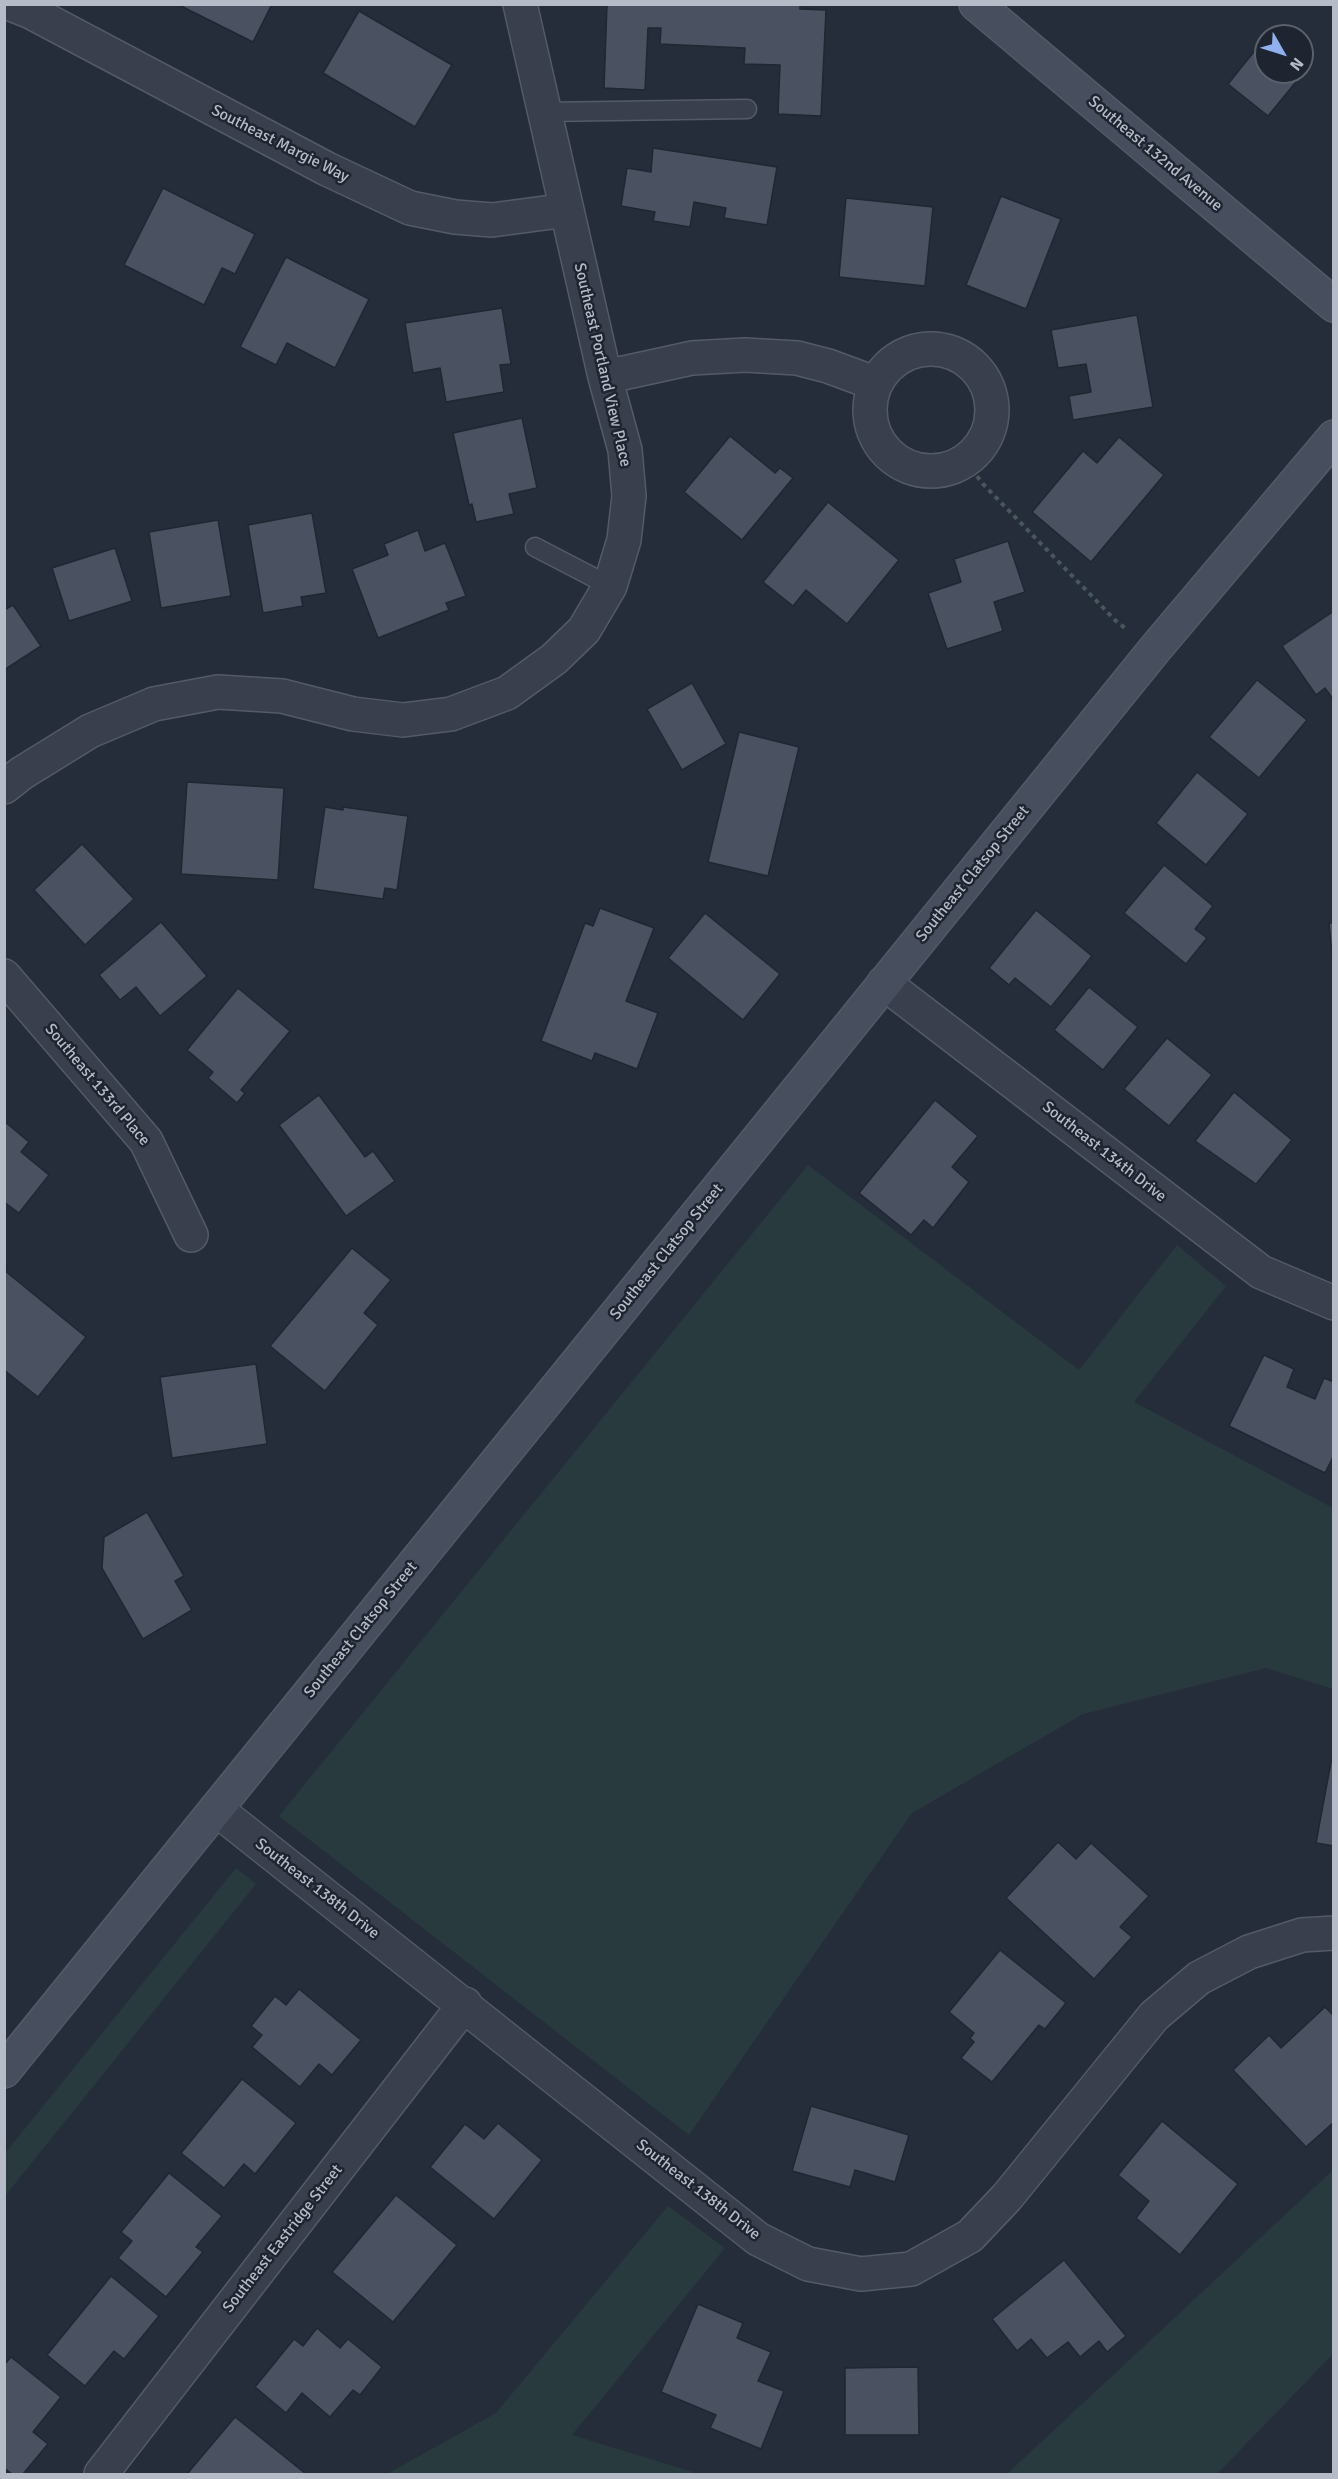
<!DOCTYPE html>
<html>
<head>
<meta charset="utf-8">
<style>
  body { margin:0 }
  #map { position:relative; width:1338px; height:2479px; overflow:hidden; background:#252d3b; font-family:Signika,sans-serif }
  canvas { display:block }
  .frame { position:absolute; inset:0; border:6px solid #b5bbc7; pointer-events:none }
  .north { position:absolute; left:1254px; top:24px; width:60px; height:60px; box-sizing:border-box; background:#1e2530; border:2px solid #5a616c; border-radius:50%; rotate:129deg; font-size:16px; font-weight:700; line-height:24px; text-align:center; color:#b5bbc7 }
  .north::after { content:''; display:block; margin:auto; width:21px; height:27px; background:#91b0f0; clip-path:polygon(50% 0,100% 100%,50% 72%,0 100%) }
</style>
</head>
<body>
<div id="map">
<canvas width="1338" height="2479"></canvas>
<div class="frame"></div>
<div class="north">N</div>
</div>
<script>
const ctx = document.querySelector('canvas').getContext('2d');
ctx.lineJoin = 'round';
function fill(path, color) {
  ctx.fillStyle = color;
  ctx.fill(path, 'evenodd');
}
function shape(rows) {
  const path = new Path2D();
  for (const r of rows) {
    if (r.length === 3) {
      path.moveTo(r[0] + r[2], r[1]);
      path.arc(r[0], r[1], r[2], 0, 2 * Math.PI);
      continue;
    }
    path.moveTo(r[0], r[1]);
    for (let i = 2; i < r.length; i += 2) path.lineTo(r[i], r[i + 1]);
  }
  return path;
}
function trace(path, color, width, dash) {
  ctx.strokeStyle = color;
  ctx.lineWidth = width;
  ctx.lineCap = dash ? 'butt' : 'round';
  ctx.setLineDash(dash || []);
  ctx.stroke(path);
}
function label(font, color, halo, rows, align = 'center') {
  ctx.font = font + ' Signika,sans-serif';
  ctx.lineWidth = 5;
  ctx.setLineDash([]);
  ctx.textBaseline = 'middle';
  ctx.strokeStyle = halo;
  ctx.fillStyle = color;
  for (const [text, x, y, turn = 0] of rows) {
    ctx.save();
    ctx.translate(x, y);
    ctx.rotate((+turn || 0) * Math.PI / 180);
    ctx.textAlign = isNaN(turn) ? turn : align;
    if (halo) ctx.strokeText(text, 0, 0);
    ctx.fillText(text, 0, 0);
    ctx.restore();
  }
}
fill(shape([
  [808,1165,1079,1370,1177,1245,1226,1286,1134,1402,1333,1508,1333,1689,1266,1668,1083,1714,912,1813,689,2135,279,1816],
  [236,1868,256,1884,5,2196,5,2153],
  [1333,2170,1333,2354,1217,2474,1007,2474],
  [668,2206,725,2248,572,2435,699,2474,387,2474,496,2413]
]), '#283a3d');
const building = shape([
  [177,4,272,4,253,42,177,4],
  [607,4,800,4,800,9,826,10,821,116,778,114,780,65,744,64,745,48,660,44,661,28,648,28,645,90,604,88,607,4],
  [359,11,452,65,415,127,323,73,359,11],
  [1265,38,1266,72,1302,72,1302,69,1305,71,1268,116,1228,84,1265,38],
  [653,148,777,167,767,225,724,218,726,208,694,202,690,227,653,221,655,212,621,206,627,168,651,172,653,148],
  [163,188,255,234,235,274,222,268,204,305,124,265,163,188],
  [1001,196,1061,219,1026,309,966,285,1001,196],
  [846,198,933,207,925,286,839,277,846,198],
  [286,257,369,299,335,368,287,343,276,365,240,347,286,257],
  [502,308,511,364,500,365,504,392,446,402,440,368,413,373,405,323,502,308],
  [1137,315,1153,407,1073,420,1069,396,1091,392,1086,364,1058,368,1051,330,1137,315],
  [522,418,537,488,509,494,514,514,476,522,472,504,469,505,453,433,522,418],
  [730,436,775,473,780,468,793,478,742,540,684,492,730,436],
  [1119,437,1164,475,1091,562,1032,512,1083,451,1097,463,1119,437],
  [828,502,899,560,847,624,806,590,793,606,763,582,828,502],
  [312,513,326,593,301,597,303,606,263,613,248,525,312,513],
  [218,520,231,596,161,608,149,532,218,520],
  [418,530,425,551,445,543,466,596,446,603,449,610,378,638,352,569,388,555,384,544,418,530],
  [1008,541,1025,592,994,602,1003,631,947,649,928,593,961,582,954,559,1008,541],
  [115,548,132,601,69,621,52,568,115,548],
  [13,605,41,646,4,670,4,610,13,605],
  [1334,611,1334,699,1333,699,1325,688,1316,695,1282,646,1334,611],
  [1257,680,1307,720,1259,778,1209,737,1257,680],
  [692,683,726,744,682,770,647,709,692,683],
  [739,732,799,747,768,876,708,862,739,732],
  [1197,772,1248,814,1206,865,1156,823,1197,772],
  [187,782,284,788,278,880,181,874,187,782],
  [325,807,343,810,343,807,408,816,397,890,385,888,383,899,313,889,325,807],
  [82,844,134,899,85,945,34,890,82,844],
  [1164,865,1213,906,1195,929,1207,938,1186,964,1124,913,1164,865],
  [600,908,654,928,626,1001,658,1013,637,1069,595,1053,592,1061,541,1041,585,923,593,926,600,908],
  [1036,910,1092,956,1051,1007,1015,978,1009,985,989,968,1036,910],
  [705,913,780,974,743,1020,668,958,705,913],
  [161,922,207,976,160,1016,136,987,120,1000,99,975,161,922],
  [1329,923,1334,923,1334,976,1329,923],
  [1089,987,1138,1027,1103,1070,1054,1030,1089,987],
  [238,988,290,1031,241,1090,245,1093,237,1103,208,1078,213,1072,187,1050,238,988],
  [1167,1038,1212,1075,1169,1126,1124,1089,1167,1038],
  [1234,1092,1292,1140,1256,1184,1195,1141,1234,1092],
  [319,1095,365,1157,373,1151,395,1181,346,1216,279,1125,319,1095],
  [935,1100,978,1136,952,1167,969,1182,933,1228,924,1220,911,1235,859,1193,935,1100],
  [4,1121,29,1142,21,1152,49,1175,19,1213,4,1202,4,1121],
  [352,1248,391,1280,364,1313,378,1325,325,1391,270,1346,352,1248],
  [4,1270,86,1337,38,1397,4,1370,4,1270],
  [1264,1355,1294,1369,1287,1387,1315,1399,1324,1378,1334,1382,1334,1455,1325,1473,1229,1426,1264,1355],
  [256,1364,267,1444,172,1458,160,1377,256,1364],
  [147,1512,184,1576,175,1581,192,1610,143,1639,102,1568,104,1537,147,1512],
  [1331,1762,1334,1762,1334,1846,1316,1843,1331,1762],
  [1058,1842,1076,1859,1091,1843,1149,1896,1120,1927,1132,1937,1094,1979,1006,1898,1058,1842],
  [1000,1950,1066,2003,1045,2029,1039,2025,992,2082,961,2058,974,2042,970,2038,974,2033,949,2012,1000,1950],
  [299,1989,361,2040,332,2075,319,2064,300,2087,252,2047,262,2035,251,2026,275,1996,286,2005,299,1989],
  [1325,2007,1334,2016,1334,2122,1306,2147,1233,2070,1269,2035,1281,2048,1325,2007],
  [242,2079,296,2123,255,2174,244,2164,224,2188,181,2153,242,2079],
  [811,2106,909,2135,895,2182,855,2170,850,2187,792,2171,811,2106],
  [1162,2121,1238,2184,1180,2255,1136,2218,1149,2201,1118,2175,1162,2121],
  [498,2123,542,2160,494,2219,430,2167,465,2124,484,2139,498,2123],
  [169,2173,222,2216,196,2247,203,2252,166,2297,118,2258,132,2241,121,2232,169,2173],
  [396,2195,457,2245,393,2322,332,2272,396,2195],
  [1064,2260,1126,2336,1107,2352,1099,2341,1080,2357,1068,2342,1047,2358,1031,2339,1017,2351,992,2319,1064,2260],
  [111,2276,159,2316,124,2359,114,2351,85,2386,47,2355,111,2276],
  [698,2304,743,2323,737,2338,771,2352,758,2381,784,2391,761,2449,710,2428,716,2415,661,2392,698,2304],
  [317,2328,340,2348,348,2339,382,2367,360,2395,353,2390,330,2417,302,2393,286,2413,255,2387,294,2339,303,2346,317,2328],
  [11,2357,61,2397,33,2432,48,2444,23,2474,12,2474,4,2468,4,2365,11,2357],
  [918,2367,919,2435,845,2435,845,2368,918,2367],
  [235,2417,306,2474,187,2474,235,2417]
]);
fill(building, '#4a5262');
trace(building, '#202732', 1.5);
const lane = shape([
  [544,112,747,109],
  [535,547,610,586]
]);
const street = shape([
  [11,4,31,12,327,169,410,208,455,217,492,220,567,210],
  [931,410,61],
  [605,377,692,358,745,355,797,358,828,366,874,383],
  [4,787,22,773,90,731,154,704,218,692,282,696,353,714,403,720,451,714,507,693,554,659,584,630,610,586,624,540,629,496,625,450,605,377,520,4],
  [4,976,146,1141,191,1235],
  [884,983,1261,1272,1334,1303],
  [216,1809,758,2239,808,2264,861,2274,911,2269,970,2236,1007,2197,1154,2016,1199,1978,1249,1952,1302,1935,1334,1933],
  [101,2474,465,2004]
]);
const secondary = shape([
  [976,4,1334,305],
  [4,2071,1155,649,1334,437]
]);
trace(lane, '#545b66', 21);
trace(street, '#545b66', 36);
trace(secondary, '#545b66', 36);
trace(shape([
  [966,462,983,484,1116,621,1125,628]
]), '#47575b', 4, [4.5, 4.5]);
trace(lane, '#393f4c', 18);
trace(street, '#393f4c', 33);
trace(secondary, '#474e5e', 33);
label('16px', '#b5bbc7', '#1e2530', [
  ["Southeast Margie Way",280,144,27],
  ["Southeast 132nd Avenue",1155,154,40],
  ["Southeast Portland View Place",602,365,77],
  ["Southeast Clatsop Street",973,874,-51],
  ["Southeast 133rd Place",97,1085,50],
  ["Southeast 134th Drive",1104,1152,38],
  ["Southeast Clatsop Street",667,1252,-51],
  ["Southeast Clatsop Street",361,1630,-51],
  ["Southeast 138th Drive",317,1889,38],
  ["Southeast 138th Drive",698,2190,38],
  ["Southeast Eastridge Street",283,2239,-52]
]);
</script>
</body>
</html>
